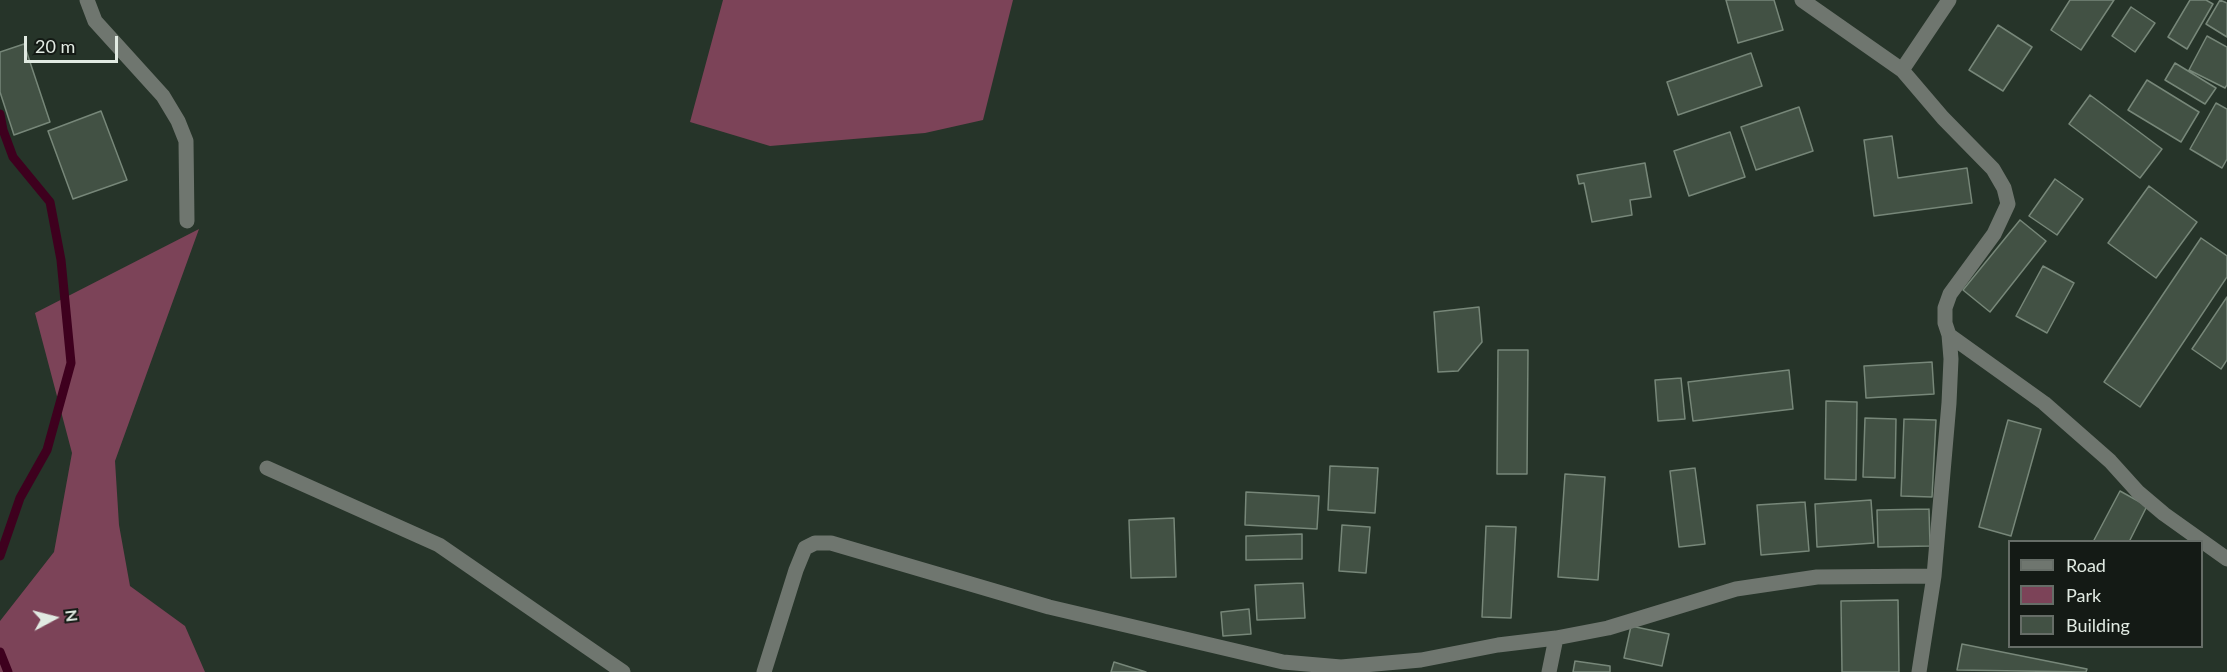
<!DOCTYPE html>
<html>
<head>
<meta charset="utf-8">
<style>
  body { margin:0 }
  #map { position:relative; width:2227px; height:672px; overflow:hidden; background:#263429; font-family:Lato,sans-serif }
  canvas { display:block }
  .legend { position:absolute; left:2008px; top:540px; width:195px; height:108px; box-sizing:border-box; background:#141a15; border:2px solid #666d67; margin:0; padding:8px 10px; list-style:none; font-size:18px; color:#e1eae2 }
  .legend li { display:flex; align-items:center; gap:12px; height:30px }
  .legend b { width:30px; border:2px solid #666d67 }
  .north { position:absolute; left:24px; top:588px; width:60px; height:60px; -webkit-text-stroke:4px #141a15; paint-order:stroke; rotate:83deg; font-size:16px; font-weight:700; line-height:24px; text-align:center; color:#e1eae2 }
  .north::after { content:''; display:block; margin:auto; width:21px; height:27px; background:#e1eae2; clip-path:polygon(50% 0,100% 100%,50% 72%,0 100%) }
  .scale { position:absolute; left:24px; top:36px; width:94px; height:27px; box-sizing:border-box; border:3px solid #e1eae2; border-top:0; padding-left:8px; font-size:18px; line-height:21px; white-space:nowrap; color:#e1eae2; -webkit-text-stroke:4px #141a15; paint-order:stroke }
</style>
</head>
<body>
<div id="map">
<canvas width="2227" height="672"></canvas>
<ul class="legend">
<li><b style="height:8px;background:#6f766f"></b>Road</li>
<li><b style="height:16px;background:#7c4358"></b>Park</li>
<li><b style="height:16px;background:#425144"></b>Building</li>
</ul>
<div class="north">N</div>
<div class="scale">20 m</div>
</div>
<script>
const ctx = document.querySelector('canvas').getContext('2d');
ctx.lineJoin = 'round';
function fill(path, color) {
  ctx.fillStyle = color;
  ctx.fill(path, 'evenodd');
}
function shape(rows) {
  const path = new Path2D();
  for (const r of rows) {
    path.moveTo(r[0], r[1]);
    for (let i = 2; i < r.length; i += 2) path.lineTo(r[i], r[i + 1]);
  }
  return path;
}
function trace(path, color, width, dash) {
  ctx.strokeStyle = color;
  ctx.lineWidth = width;
  ctx.lineCap = dash ? 'butt' : 'round';
  ctx.setLineDash(dash || []);
  ctx.stroke(path);
}
fill(shape([
  [723,0,1013,0,983,120,925,133,770,146,690,122],
  [199,229,115,461,119,525,130,586,185,626,205,672,0,672,0,621,54,552,72,453,35,313]
]), '#7c4358');
trace(shape([
  [0,114,3,130,13,157,50,202,61,260,71,363,47,450,20,498,0,556],
  [0,652,8,672]
]), '#3e001e', 9);
const building = shape([
  [1726,0,1774,0,1783,30,1738,43,1726,0],
  [2070,0,2114,0,2081,50,2051,30,2070,0],
  [2190,0,2206,0,2213,4,2187,49,2168,37,2190,0],
  [2220,0,2227,3,2227,37,2206,24,2220,0],
  [2131,7,2155,23,2135,52,2112,36,2131,7],
  [1998,25,2032,47,2003,91,1969,70,1998,25],
  [2207,36,2227,47,2227,85,2225,88,2189,70,2207,36],
  [24,44,50,122,14,135,0,92,0,52,24,44],
  [1751,53,1762,86,1678,115,1667,82,1751,53],
  [2175,63,2216,88,2205,104,2165,80,2175,63],
  [2147,80,2199,112,2181,142,2128,110,2147,80],
  [2090,95,2162,149,2140,178,2069,124,2090,95],
  [2216,103,2227,109,2227,159,2222,168,2190,149,2216,103],
  [1799,107,1813,151,1756,170,1741,127,1799,107],
  [101,111,127,180,73,199,48,131,101,111],
  [1730,132,1745,177,1689,196,1674,151,1730,132],
  [1892,136,1898,178,1967,168,1972,203,1874,216,1864,140,1892,136],
  [1645,163,1651,197,1630,200,1632,215,1592,222,1584,183,1579,184,1577,175,1645,163],
  [2055,179,2083,199,2057,235,2029,216,2055,179],
  [2149,186,2197,222,2156,278,2108,243,2149,186],
  [2020,220,2046,241,1990,312,1963,290,2020,220],
  [2201,238,2227,256,2227,277,2140,407,2104,382,2201,238],
  [2043,266,2074,283,2047,333,2016,316,2043,266],
  [2227,297,2227,360,2221,369,2192,349,2227,297],
  [1479,307,1482,342,1458,371,1438,372,1434,312,1479,307],
  [1498,350,1528,350,1527,474,1497,474,1498,350],
  [1932,362,1934,394,1866,398,1864,366,1932,362],
  [1789,370,1793,409,1693,421,1688,382,1789,370],
  [1681,378,1685,419,1658,421,1655,380,1681,378],
  [1826,401,1857,402,1856,480,1825,479,1826,401],
  [1865,418,1896,419,1895,478,1863,477,1865,418],
  [1904,419,1936,420,1932,497,1901,496,1904,419],
  [2008,420,2041,429,2011,536,1979,527,2008,420],
  [1330,466,1378,468,1375,513,1328,510,1330,466],
  [1695,468,1705,544,1679,547,1670,471,1695,468],
  [1565,474,1605,477,1598,580,1558,577,1565,474],
  [2120,491,2147,506,2129,542,2093,542,2120,491],
  [1246,492,1319,496,1317,529,1245,525,1246,492],
  [1871,500,1874,543,1817,547,1815,504,1871,500],
  [1805,502,1809,551,1761,555,1757,505,1805,502],
  [1929,509,1930,546,1878,547,1877,510,1929,509],
  [1174,518,1176,577,1131,578,1129,520,1174,518],
  [1342,525,1370,527,1366,573,1339,571,1342,525],
  [1486,526,1516,527,1511,618,1482,617,1486,526],
  [1302,534,1302,559,1246,560,1246,536,1302,534],
  [1303,583,1305,618,1257,620,1255,585,1303,583],
  [1898,600,1899,672,1842,672,1841,601,1898,600],
  [1249,609,1251,634,1223,636,1221,612,1249,609],
  [1631,626,1669,634,1662,666,1624,658,1631,626],
  [1962,644,2087,669,2086,672,1957,670,1962,644],
  [1575,661,1610,666,1610,672,1573,672,1575,661],
  [1114,662,1146,672,1111,672,1114,662]
]);
fill(building, '#425144');
trace(building, '#778779', 1.5);
trace(shape([
  [87,0,95,21,163,96,178,121,186,141,187,221],
  [1802,0,1902,70,1943,118,1993,169,2004,188,2008,204,1994,234,1950,294,1945,308,1945,323,1949,335,1951,359,1949,403,1934,576,1919,672],
  [1902,70,1949,0],
  [1949,335,2044,403,2110,461,2138,492,2164,514,2227,559],
  [267,468,439,545,623,672],
  [764,672,796,570,805,548,815,543,831,543,1049,607,1283,662,1341,667,1421,660,1498,645,1556,638,1608,628,1736,589,1817,577,1934,576],
  [1549,672,1556,638]
]), '#6f766f', 15);
</script>
</body>
</html>
